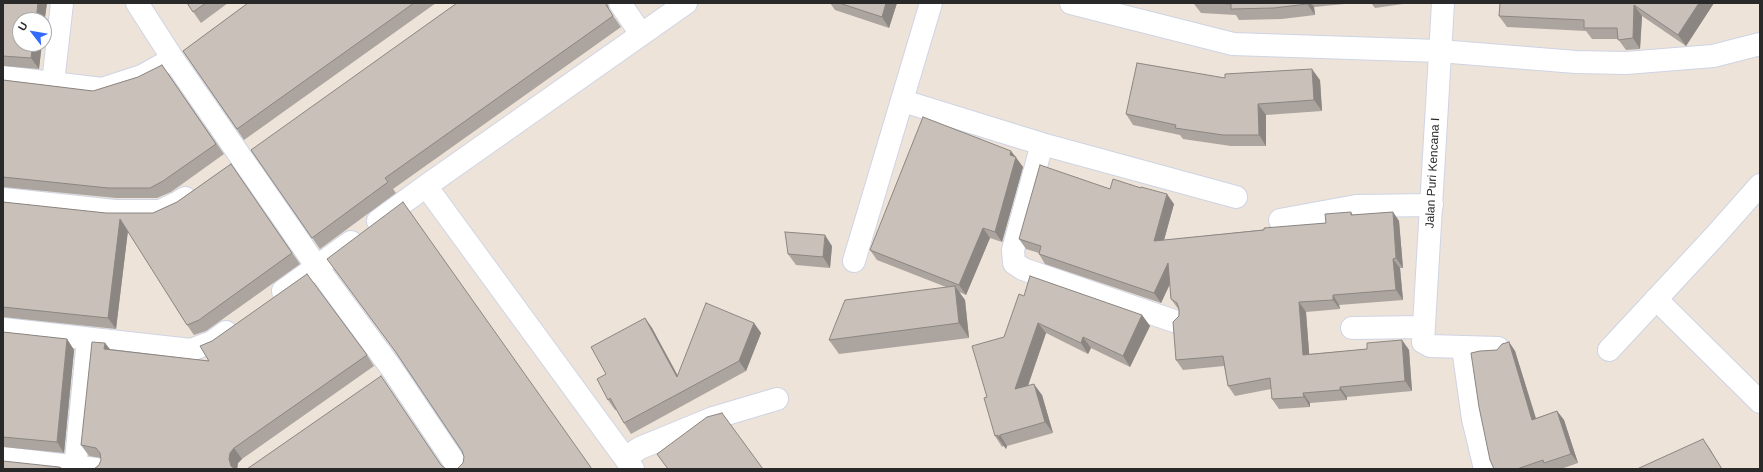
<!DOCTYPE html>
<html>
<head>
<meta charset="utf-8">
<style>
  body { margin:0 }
  #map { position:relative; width:1763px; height:472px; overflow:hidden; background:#ede3d9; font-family:Arial,sans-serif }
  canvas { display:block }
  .frame { position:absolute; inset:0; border:4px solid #292929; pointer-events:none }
  .north { position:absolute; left:12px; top:12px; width:40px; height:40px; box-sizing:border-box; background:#fff; border:1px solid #a9a9a9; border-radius:50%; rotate:301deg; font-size:11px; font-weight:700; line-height:16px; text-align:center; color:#292929 }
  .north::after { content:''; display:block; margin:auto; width:14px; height:18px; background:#346bff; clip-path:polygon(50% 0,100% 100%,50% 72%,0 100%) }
</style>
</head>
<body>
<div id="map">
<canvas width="1763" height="472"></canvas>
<div class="frame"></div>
<div class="north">U</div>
</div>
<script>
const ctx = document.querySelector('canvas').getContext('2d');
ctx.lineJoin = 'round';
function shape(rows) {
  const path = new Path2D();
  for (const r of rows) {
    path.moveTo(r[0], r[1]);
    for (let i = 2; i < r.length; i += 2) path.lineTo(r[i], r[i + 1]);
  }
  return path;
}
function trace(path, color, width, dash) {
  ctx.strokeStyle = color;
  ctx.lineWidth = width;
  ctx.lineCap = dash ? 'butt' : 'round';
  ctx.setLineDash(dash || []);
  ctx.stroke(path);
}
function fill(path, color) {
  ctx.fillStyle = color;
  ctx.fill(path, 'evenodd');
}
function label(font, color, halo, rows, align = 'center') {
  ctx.font = font + ' Arial,sans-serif';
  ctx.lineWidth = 3.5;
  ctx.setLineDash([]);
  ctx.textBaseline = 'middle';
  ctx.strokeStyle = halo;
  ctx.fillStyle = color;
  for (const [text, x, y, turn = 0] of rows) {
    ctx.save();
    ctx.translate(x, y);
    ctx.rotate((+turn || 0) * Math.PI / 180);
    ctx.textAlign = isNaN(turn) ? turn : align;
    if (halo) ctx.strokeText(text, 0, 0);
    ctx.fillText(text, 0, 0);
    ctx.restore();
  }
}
const minor = shape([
  [137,3,173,59,317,267,392,369,459,469],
  [620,3,641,34],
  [1071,3,1233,44,1439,51,1576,62,1626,63,1713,56,1760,44],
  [1443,3,1423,342,1430,346,1498,348],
  [3,77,102,89,142,76,165,63],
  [53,83,62,3],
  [903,101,1042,144,1236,197],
  [1042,144,1013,250,1014,263,1023,269,1174,321],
  [426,186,633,469],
  [3,199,115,211,160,211,177,203,185,198],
  [1280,220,1356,206,1432,205],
  [378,221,426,186,686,3],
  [854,261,931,3],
  [283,291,351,242],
  [1656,299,1760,402],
  [1352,328,1423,327],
  [3,329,191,350,212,342,226,332],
  [1463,348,1473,419,1485,469],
  [1609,350,1714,237,1760,185],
  [3,458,96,469],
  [625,458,640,448,713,418,777,399],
  [75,469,88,339]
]);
trace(minor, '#ced4e4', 24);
trace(minor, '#fff', 22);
fill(shape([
  [3,3,47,3,44,24,44,20,39,69,3,66],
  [187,3,228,3,201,23],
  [248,3,436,3,244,140,183,51],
  [830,3,897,3,889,28,835,10],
  [1190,3,1355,3,1314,7,1315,15,1282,19,1239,20,1236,15,1201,13,1194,4],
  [1371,3,1410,3,1375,8],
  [1500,3,1714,3,1686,46,1642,16,1640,49,1626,50,1618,39,1592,39,1586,31,1507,27,1499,16],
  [608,4,609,10,621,27,393,189,396,193,320,249,251,150],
  [162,65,224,154,171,192,157,198,116,198,3,187,3,80,93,91,138,77],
  [1225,78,1320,80,1322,111,1266,115,1266,146,1231,146,1183,139,1180,135,1133,125,1126,114],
  [1011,151,1023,167,1002,242,990,238,966,295,959,292,965,300,969,338,839,354,829,340,946,287,877,260,870,250],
  [231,164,300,264,206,331,194,335,187,325,128,231,116,329,3,317,3,202,106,213,153,213,177,202],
  [1110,189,1174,204,1164,240,1326,223,1351,212,1353,215,1393,212,1399,221,1403,268,1400,268,1403,300,1339,305,1340,309,1306,312,1309,354,1367,349,1402,340,1409,350,1412,391,1347,397,1347,400,1310,403,1310,407,1279,409,1272,399,1271,389,1235,396,1228,386,1224,366,1183,370,1176,360,1179,310,1171,299,1170,284,1161,303,1045,264,1039,254,1039,253,1026,249,1019,239],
  [832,246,830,268,796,265,788,254],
  [1024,296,1142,315,1150,326,1130,367,1091,348,1088,354,1046,333,1028,386,1042,395,1053,433,1007,446,1006,449,1004,446,1002,447,995,436,987,397,1004,337],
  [645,318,652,328,677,375,754,323,761,333,746,371,631,434,624,423,617,410,615,410,608,400,606,374],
  [3,332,67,339,74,350,64,453,3,447],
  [1509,342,1515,351,1536,418,1557,411,1564,420,1578,463,1561,469,1494,469,1497,350],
  [105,343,110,349,209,361,367,355,374,366,242,459,238,463,237,469,94,469,99,465,101,460,101,458,89,456,81,445]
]), '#aca59f');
fill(shape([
  [38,3,47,3,44,24,44,20,36,20],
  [886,3,897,3,889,28,882,17],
  [1307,3,1311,3,1314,7,1315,15,1307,4],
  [1699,3,1714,3,1686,46,1678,35],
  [1634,5,1642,16,1640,49,1633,38],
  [33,44,42,44,39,69,31,58],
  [1312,69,1320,80,1322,111,1314,100],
  [1258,104,1266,115,1266,146,1259,135],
  [1011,151,1023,167,1002,242,995,232,1010,155],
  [1167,194,1174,204,1161,251,1154,241],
  [1393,212,1399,221,1403,268,1396,258],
  [120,219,128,230,116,329,108,318],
  [983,228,990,238,966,295,959,285],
  [825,235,832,246,830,268,823,257],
  [1393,259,1400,268,1403,300,1396,290],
  [1168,263,1175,273,1161,303,1154,293],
  [955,286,965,300,969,338,959,323],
  [1333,295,1339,305,1340,309,1333,300],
  [1299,302,1306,312,1310,364,1303,355],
  [1142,315,1150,326,1130,367,1123,356],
  [645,318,652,328,684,387,677,377],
  [754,323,761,333,746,371,739,361],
  [1038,323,1046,333,1023,400,1015,389],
  [1083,337,1091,348,1088,354,1081,343],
  [67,339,74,350,64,453,57,442],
  [1402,340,1409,350,1412,391,1405,381],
  [1509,342,1515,351,1539,429,1532,420],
  [105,343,113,354,104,349],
  [1034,384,1042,395,1053,433,1045,422],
  [1340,387,1347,397,1347,400,1340,390],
  [1303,393,1310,403,1310,407,1304,397],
  [1557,411,1564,420,1578,463,1571,454],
  [1000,435,1007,446,1006,449,998,438],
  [1703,439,1710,449,1722,469],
  [234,448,242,459,238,463,237,469,234,469,231,466,229,459,230,453]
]), '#8c8682');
const building = shape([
  [3,3,38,3,36,20,20,20,20,44,33,44,31,58,3,56,3,3],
  [187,3,206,3,193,12,187,3],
  [248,3,414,3,237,129,183,51,248,3],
  [457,3,605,3,613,16,385,178,388,182,312,238,251,150,457,3],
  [839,3,886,3,882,17,839,3],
  [1211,3,1307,3,1307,4,1274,8,1231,9,1231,4,1211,3],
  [1500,3,1699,3,1678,35,1634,5,1633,38,1618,40,1617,28,1584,28,1584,20,1499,16,1500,3],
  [1137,63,1225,78,1225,74,1312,69,1314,100,1258,104,1259,135,1223,135,1175,128,1176,125,1126,114,1137,63],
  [162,65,216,144,163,181,150,188,108,188,3,177,3,80,93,91,138,77,162,65],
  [923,117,1011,151,1010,155,1016,157,995,232,983,228,959,285,870,250,923,117],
  [231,164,292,253,199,320,187,325,120,219,108,318,3,307,3,202,106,213,153,213,177,202,231,164],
  [1040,165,1110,189,1113,179,1141,188,1141,187,1167,194,1154,241,1264,230,1264,228,1326,223,1325,214,1351,212,1351,215,1393,212,1396,258,1393,259,1396,290,1333,295,1333,300,1299,302,1303,355,1367,349,1367,343,1402,340,1405,381,1340,387,1340,390,1303,393,1304,397,1272,399,1270,378,1228,386,1223,356,1176,360,1173,322,1179,316,1179,309,1177,303,1171,299,1168,263,1154,293,1039,254,1041,246,1019,239,1040,165],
  [403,202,592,469,457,469,463,463,464,457,462,451,395,351,327,259,403,202],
  [785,232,825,235,823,257,788,254,785,232],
  [307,274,367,355,234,448,230,453,229,459,231,466,235,469,94,469,99,465,101,460,100,453,96,448,81,445,92,342,105,343,104,349,209,361,200,346,212,341,307,274],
  [1030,276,1142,315,1123,356,1083,337,1081,343,1038,323,1015,389,1034,384,1045,422,1000,435,998,438,998,435,995,436,984,398,987,397,972,346,1004,337,1019,294,1024,296,1030,276],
  [955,286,959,323,829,340,845,300,955,286],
  [706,303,754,323,739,361,624,423,610,398,608,400,597,379,606,374,591,347,645,318,677,377,706,303],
  [3,332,67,339,57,442,3,437,3,332],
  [1509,342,1532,420,1557,411,1571,454,1544,463,1543,460,1517,469,1494,469,1490,460,1479,407,1471,353,1480,351,1497,350,1502,344,1509,342],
  [381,376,441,465,446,469,247,469,381,376],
  [722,413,763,469,668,469,657,454,707,417,722,413],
  [1703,439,1722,469,1637,469,1703,439],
  [3,461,59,467,63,469,3,469,3,461]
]);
fill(building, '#c8c0b9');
trace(building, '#8c8682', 1);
label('12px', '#292929', '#fff', [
  ["Jalan Puri Kencana I",1433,173,-87]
]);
</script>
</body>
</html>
